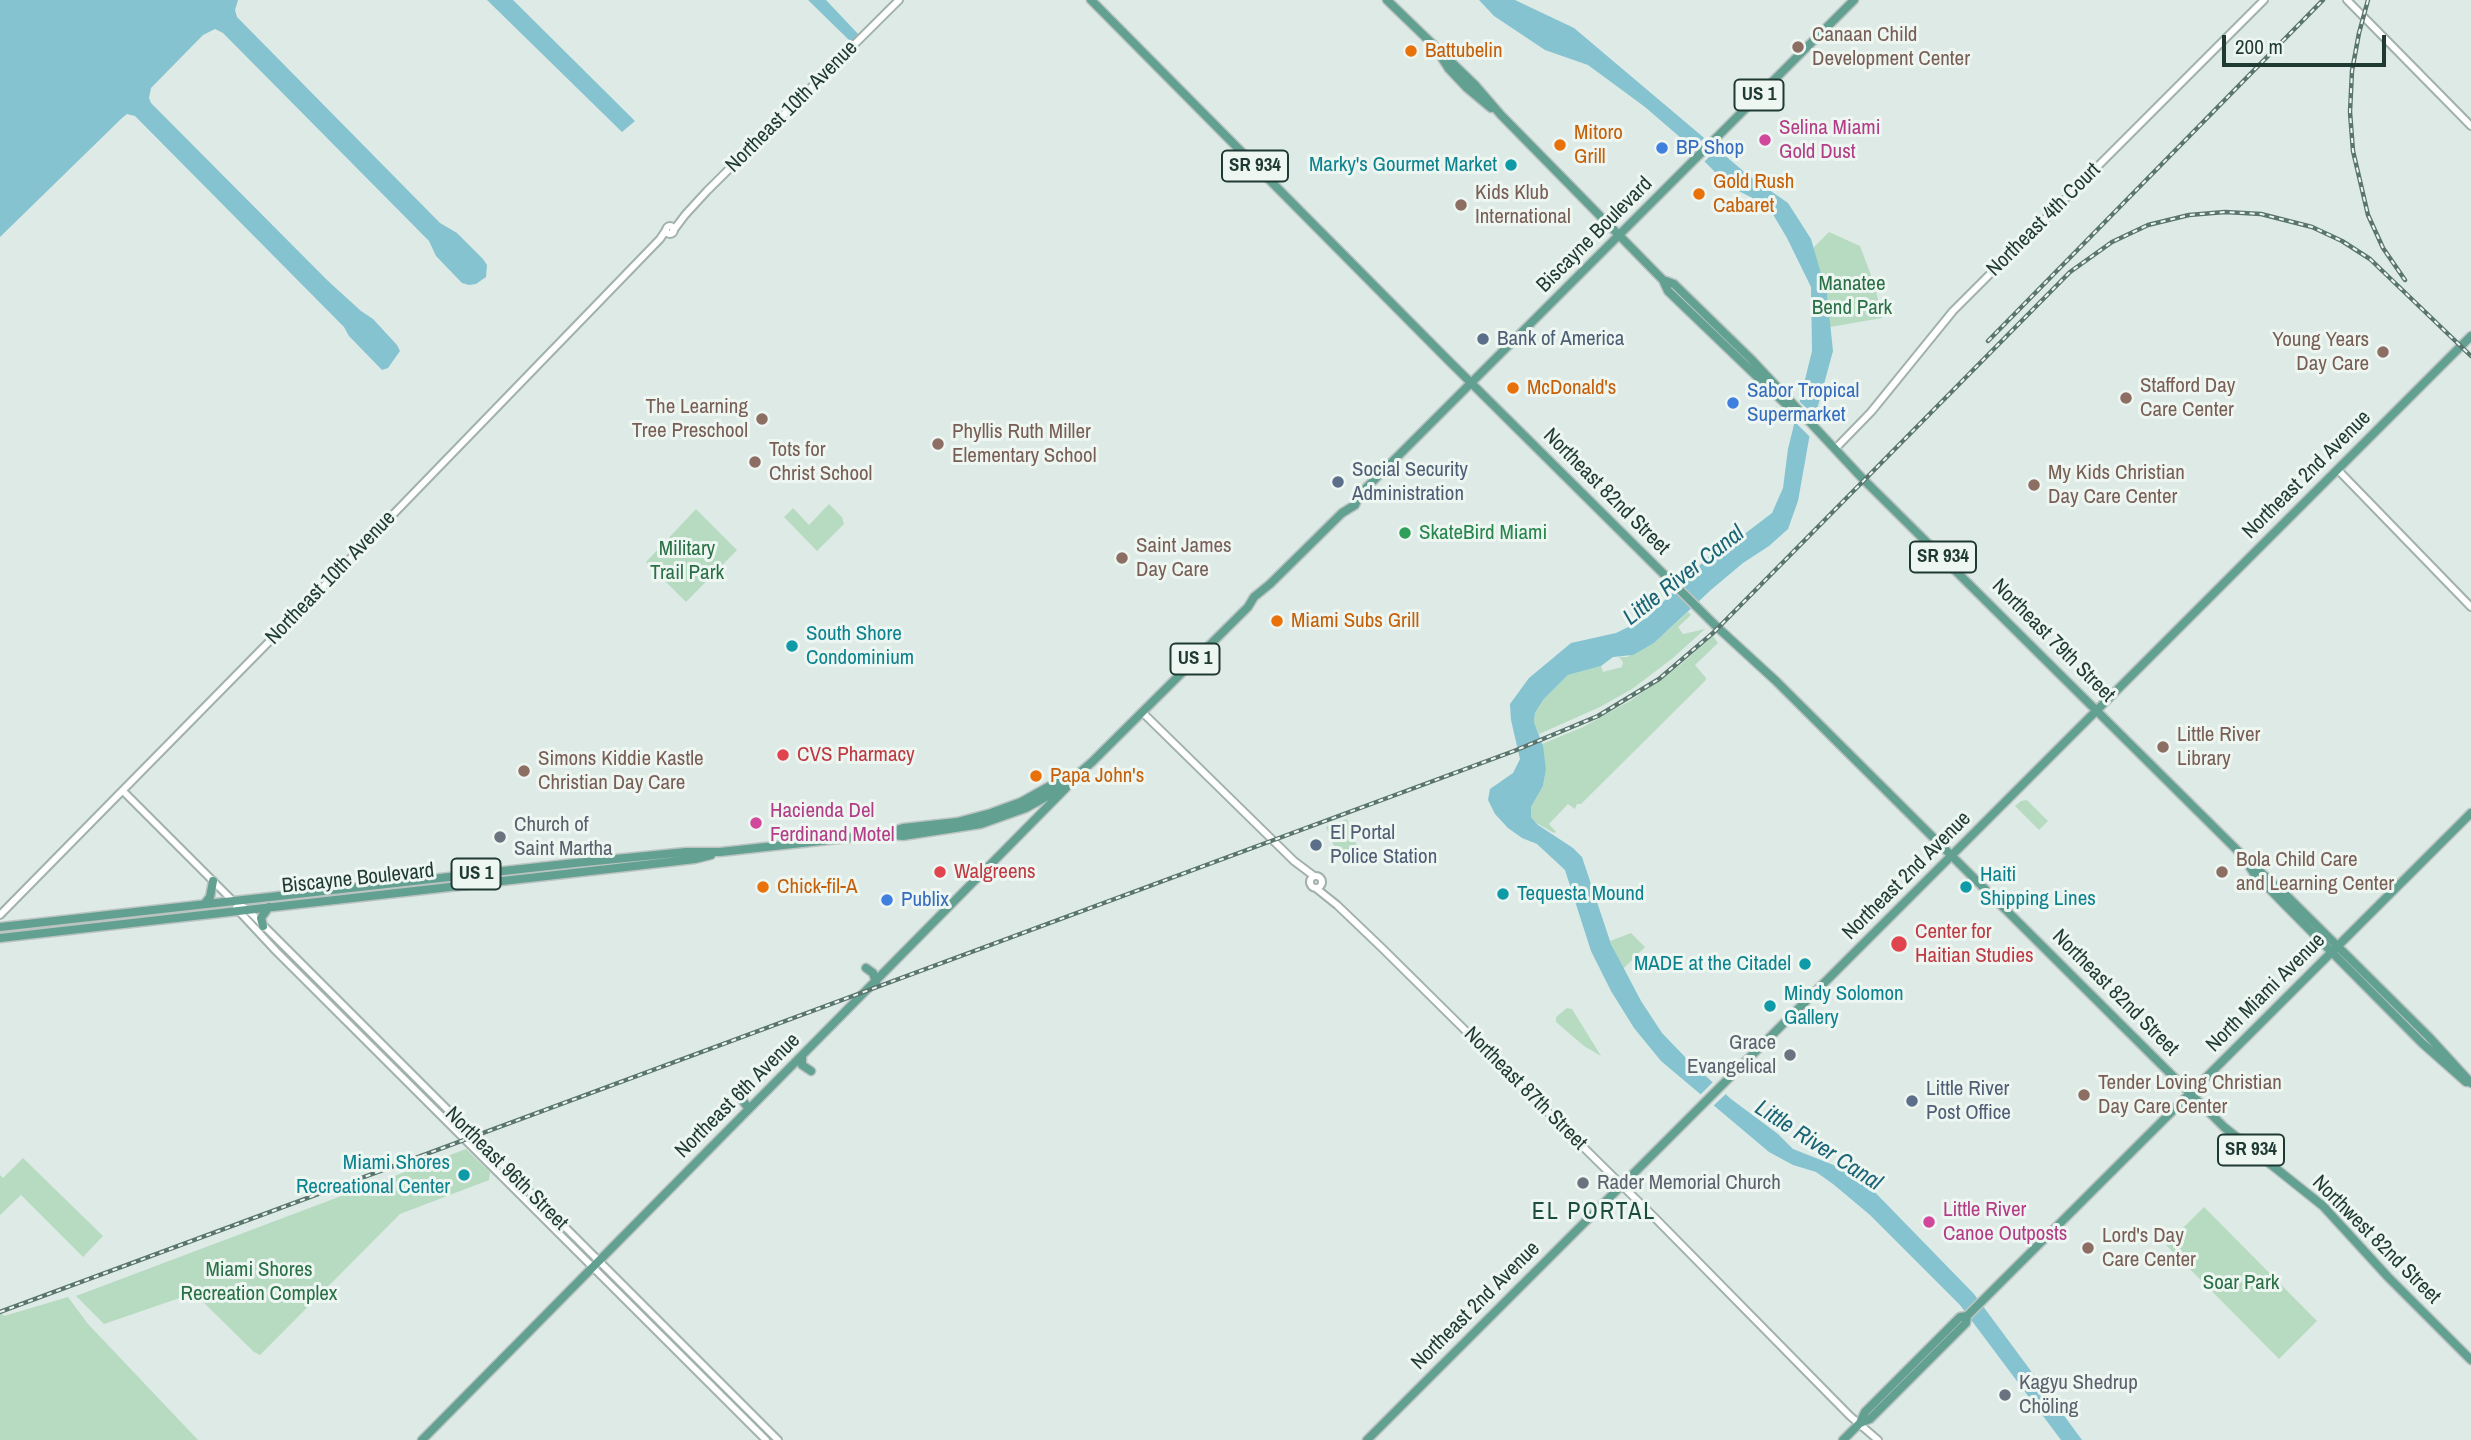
<!DOCTYPE html>
<html>
<head>
<meta charset="utf-8">
<style>
  body { margin:0 }
  #map { position:relative; width:2471px; height:1440px; overflow:hidden; background:#deeae5; font-family:"Archivo Narrow",sans-serif }
  canvas { display:block }
  .scale { position:absolute; left:2222px; top:35px; width:164px; height:32px; box-sizing:border-box; border:4px solid #1f3933; border-top:0; padding-left:9px; font-size:21px; line-height:24px; white-space:nowrap; color:#1f3933; -webkit-text-stroke:5px #eef6f2; paint-order:stroke }
</style>
</head>
<body>
<div id="map">
<canvas width="2471" height="1440"></canvas>
<div class="scale">200 m</div>
</div>
<script>
const ctx = document.querySelector('canvas').getContext('2d');
ctx.lineJoin = 'round';
function fill(path, color) {
  ctx.fillStyle = color;
  ctx.fill(path, 'evenodd');
}
function shape(rows) {
  const path = new Path2D();
  for (const r of rows) {
    if (r.length === 3) {
      path.moveTo(r[0] + r[2], r[1]);
      path.arc(r[0], r[1], r[2], 0, 2 * Math.PI);
      continue;
    }
    path.moveTo(r[0], r[1]);
    for (let i = 2; i < r.length; i += 2) path.lineTo(r[i], r[i + 1]);
  }
  return path;
}
function trace(path, color, width, dash) {
  ctx.strokeStyle = color;
  ctx.lineWidth = width;
  ctx.lineCap = dash ? 'butt' : 'round';
  ctx.setLineDash(dash || []);
  ctx.stroke(path);
}
function label(font, color, halo, rows, align = 'center') {
  ctx.font = font + ' "Archivo Narrow",sans-serif';
  ctx.lineWidth = 6;
  ctx.setLineDash([]);
  ctx.textBaseline = 'middle';
  ctx.strokeStyle = halo;
  ctx.fillStyle = color;
  for (const [text, x, y, turn = 0] of rows) {
    ctx.save();
    ctx.translate(x, y);
    ctx.rotate((+turn || 0) * Math.PI / 180);
    ctx.textAlign = isNaN(turn) ? turn : align;
    if (halo) ctx.strokeText(text, 0, 0);
    ctx.fillText(text, 0, 0);
    ctx.restore();
  }
}
fill(shape([
  [1829,232,1860,246,1875,286,1882,318,1830,327,1827,294,1813,248],
  [829,504,842,517,844,524,817,551,784,517,793,508,809,525],
  [696,509,737,550,686,602,646,562],
  [1688,612,1691,615,1678,627,1683,634,1705,629,1673,658,1632,689,1600,707,1539,734,1534,722,1535,713,1543,700,1568,675,1601,666,1603,672,1622,667,1623,662,1619,657,1627,657,1654,643],
  [1713,636,1718,643,1695,665,1706,678,1705,681,1581,804,1577,804,1575,809,1568,804,1549,824,1556,832,1554,833,1538,824,1531,817,1531,807,1543,786,1546,769,1542,744,1583,727,1630,701,1680,665],
  [2027,800,2048,821,2039,830,2015,806,2021,801],
  [1347,819,1361,857,1342,865,1326,827],
  [1631,933,1645,947,1623,969,1610,941],
  [1567,1008,1572,1009,1601,1056,1584,1046,1556,1022,1556,1017],
  [466,1149,490,1172,489,1180,400,1214,260,1355,254,1352,194,1293,104,1324,76,1296],
  [23,1158,103,1236,83,1257,21,1195,0,1215,0,1175,3,1178],
  [2204,1207,2317,1321,2279,1359,2166,1245],
  [68,1297,88,1324,198,1440,0,1440,0,1311,4,1316]
]), '#b6dbc1');
fill(shape([
  [0,0,238,0,235,10,237,17,440,223,457,233,483,259,487,265,486,277,476,284,469,285,462,283,436,256,429,241,223,33,215,29,203,35,151,88,149,98,151,103,327,280,361,311,373,319,397,345,400,351,388,368,382,370,349,336,344,327,135,116,127,114,122,118,0,237],
  [487,0,513,0,635,121,622,132],
  [808,0,826,0,860,36,854,42,851,42],
  [1479,0,1515,0,1574,28,1748,175,1788,203,1811,239,1827,294,1833,351,1809,439,1798,501,1788,529,1769,546,1743,563,1712,589,1654,643,1633,655,1613,657,1601,666,1568,675,1543,700,1535,713,1534,722,1543,746,1546,769,1543,786,1531,807,1531,817,1538,825,1573,848,1582,857,1611,944,1641,1001,1662,1033,1687,1059,1731,1099,1778,1134,1793,1149,1836,1166,1865,1182,1974,1294,2082,1440,2061,1440,1960,1305,1870,1215,1833,1184,1816,1172,1793,1165,1769,1152,1661,1061,1634,1028,1611,991,1591,951,1565,870,1537,844,1522,838,1508,828,1495,814,1488,800,1490,789,1513,773,1520,759,1511,720,1510,704,1529,678,1571,643,1616,633,1647,618,1712,553,1730,545,1772,513,1783,488,1788,449,1812,351,1811,287,1787,238,1768,206,1729,186,1681,138,1645,107,1588,65,1545,50,1494,16]
]), '#85c3d0');
fill(shape([
  [1706,136,1718,148,1703,163,1691,151],
  [1799,401,1817,418,1811,438,1793,420],
  [1715,1080,1728,1092,1711,1108,1699,1096]
]), '#deeae5');
const minor = shape([
  [2347,0,2471,126],
  [670,230,4],
  [673,231,685,215,707,191,899,0],
  [1835,449,1871,412,1953,311,2264,0],
  [2338,470,2471,607],
  [1142,712,1294,861,1314,876],
  [123,791,232,900,248,910,778,1440],
  [1316,882,6],
  [1317,889,1337,905,1382,948,1654,1217,1850,1416,1878,1440],
  [236,908,276,951,766,1440],
  [0,915,316,594,660,239,666,230]
]);
const major = shape([
  [1091,0,1446,358,1716,626,1776,681,2224,1127,2323,1206,2388,1277,2471,1360],
  [1387,0,1476,86,1501,115,1663,280,1668,291,1793,411],
  [1442,58,1449,69,1467,88,1491,108],
  [1663,280,1674,284,1751,359,1862,478,2245,858,2288,897,2429,1037,2471,1083],
  [884,834,903,836,981,824,1026,808,1062,788,1092,762,1248,607,1254,597,1270,584,1342,513,1355,505,1360,494,1854,0],
  [2248,864,2253,872,2285,905,2423,1044,2466,1082],
  [205,903,210,897,213,881],
  [263,926,261,918,269,907],
  [0,927,575,863,686,852,720,852,884,834,903,828,957,822,991,813,1021,802,1064,778,1073,776],
  [0,938,626,867,695,859,711,855],
  [866,968,873,973,876,982],
  [802,1056,802,1065,811,1071],
  [740,1097,749,1109],
  [1860,1423,1865,1412,1960,1317,1967,1316],
  [422,1440,1066,788],
  [1367,1440,2471,336],
  [1843,1440,1860,1423,1870,1419,1966,1323,1967,1316,2471,813]
]);
trace(minor, '#a1b1ac', 10);
trace(major, '#bcc4c2', 11);
trace(minor, '#fff', 6);
trace(major, '#62a091', 8);
const rail = shape([
  [2368,0,2359,33,2352,71,2350,112,2353,151,2368,215,2383,248,2405,280],
  [1988,341,2323,0],
  [0,1312,1514,751,1598,716,1659,679,1713,633,2070,272,2112,242,2148,225,2189,215,2225,212,2261,214,2312,227,2342,241,2370,259,2471,356]
]);
trace(rail, '#59756e', 4.5);
trace(rail, '#eef6f2', 2, [5]);
for (const [x, y, r, color] of [
  [1798,47,7,"#8d6e63"],
  [1411,51,7,"#e8710a"],
  [1765,140,7,"#d1479c"],
  [1560,145,7,"#e8710a"],
  [1662,148,7,"#3f7fe0"],
  [1511,165,7,"#0f9aa8"],
  [1699,194,7,"#e8710a"],
  [1461,205,7,"#8d6e63"],
  [1483,339,7,"#5c6f8a"],
  [2383,352,7,"#8d6e63"],
  [1513,388,7,"#e8710a"],
  [2126,398,7,"#8d6e63"],
  [1733,403,7,"#3f7fe0"],
  [762,419,7,"#8d6e63"],
  [938,444,7,"#8d6e63"],
  [755,462,7,"#8d6e63"],
  [1338,482,7,"#5c6f8a"],
  [2034,485,7,"#8d6e63"],
  [1405,533,7,"#2e9e5b"],
  [1122,558,7,"#8d6e63"],
  [1277,621,7,"#e8710a"],
  [792,646,7,"#0f9aa8"],
  [2163,747,7,"#8d6e63"],
  [783,755,7,"#e0444e"],
  [524,771,7,"#8d6e63"],
  [1036,776,7,"#e8710a"],
  [756,823,7,"#d1479c"],
  [500,837,7,"#6b7280"],
  [1316,845,7,"#5c6f8a"],
  [940,872,7,"#e0444e"],
  [2222,872,7,"#8d6e63"],
  [763,887,7,"#e8710a"],
  [1966,887,7,"#0f9aa8"],
  [1503,894,7,"#0f9aa8"],
  [887,900,7,"#3f7fe0"],
  [1899,944,9,"#e0444e"],
  [1805,964,7,"#0f9aa8"],
  [1770,1006,7,"#0f9aa8"],
  [1790,1055,7,"#6b7280"],
  [2084,1095,7,"#8d6e63"],
  [1912,1101,7,"#5c6f8a"],
  [464,1175,7,"#0f9aa8"],
  [1583,1183,7,"#6b7280"],
  [1929,1222,7,"#d1479c"],
  [2088,1248,7,"#8d6e63"],
  [2005,1395,7,"#6b7280"]
]) {
  const dot = new Path2D();
  dot.arc(x, y, r, 0, 2 * Math.PI);
  ctx.fillStyle = color;
  ctx.fill(dot);
  trace(dot, '#eef6f2', 2.5);
}
for (const [x, y, w] of [
  [1759,95,49],
  [1255,166,66],
  [1943,557,66],
  [1195,659,49],
  [476,874,49],
  [2251,1150,66]
]) {
  const box = new Path2D();
  box.roundRect(x - w / 2, y - 15.5, w, 31, 5);
  ctx.fillStyle = '#eef6f2';
  ctx.fill(box);
  trace(box, '#1f3933', 2);
}
label('bold 19px', '#1f3933', null, [
  ["US 1",1759,95],
  ["SR 934",1255,166],
  ["SR 934",1943,557],
  ["US 1",1195,659],
  ["US 1",476,874],
  ["SR 934",2251,1150]
]);
label('21px', '#785e54', '#eef6f2', [
  ["Canaan Child",1812,35],
  ["Development Center",1812,59],
  ["Kids Klub",1475,193],
  ["International",1475,217],
  ["Young Years",2369,340,"right"],
  ["Day Care",2369,364,"right"],
  ["Stafford Day",2140,386],
  ["Care Center",2140,410],
  ["The Learning",748,407,"right"],
  ["Tree Preschool",748,431,"right"],
  ["Phyllis Ruth Miller",952,432],
  ["Elementary School",952,456],
  ["Tots for",769,450],
  ["Christ School",769,474],
  ["My Kids Christian",2048,473],
  ["Day Care Center",2048,497],
  ["Saint James",1136,546],
  ["Day Care",1136,570],
  ["Little River",2177,735],
  ["Library",2177,759],
  ["Simons Kiddie Kastle",538,759],
  ["Christian Day Care",538,783],
  ["Bola Child Care",2236,860],
  ["and Learning Center",2236,884],
  ["Tender Loving Christian",2098,1083],
  ["Day Care Center",2098,1107],
  ["Lord's Day",2102,1236],
  ["Care Center",2102,1260]
], 'left');
label('21px', '#c56008', '#eef6f2', [
  ["Battubelin",1425,51],
  ["Mitoro",1574,133],
  ["Grill",1574,157],
  ["Gold Rush",1713,182],
  ["Cabaret",1713,206],
  ["McDonald's",1527,388],
  ["Miami Subs Grill",1291,621],
  ["Papa John's",1050,776],
  ["Chick-fil-A",777,887]
], 'left');
label('21px', '#1f3933', '#eef6f2', [
  ["Northeast 10th Avenue",792,107,-45],
  ["Northeast 4th Court",2044,220,-45],
  ["Biscayne Boulevard",1595,235,-45],
  ["Northeast 2nd Avenue",2307,475,-45],
  ["Northeast 82nd Street",1606,492,45],
  ["Northeast 10th Avenue",331,578,-46],
  ["Northeast 79th Street",2053,641,45],
  ["Northeast 2nd Avenue",1907,876,-45],
  ["Biscayne Boulevard",358,879,-6],
  ["Northeast 82nd Street",2115,993,45],
  ["North Miami Avenue",2266,993,-45],
  ["Northeast 87th Street",1525,1089,45],
  ["Northeast 6th Avenue",738,1096,-45],
  ["Northeast 96th Street",506,1169,45],
  ["Northwest 82nd Street",2376,1240,45],
  ["Northeast 2nd Avenue",1476,1306,-45]
]);
label('21px', '#b23c85', '#eef6f2', [
  ["Selina Miami",1779,128],
  ["Gold Dust",1779,152],
  ["Hacienda Del",770,811],
  ["Ferdinand Motel",770,835],
  ["Little River",1943,1210],
  ["Canoe Outposts",1943,1234]
], 'left');
label('21px', '#366cbe', '#eef6f2', [
  ["BP Shop",1676,148],
  ["Sabor Tropical",1747,391],
  ["Supermarket",1747,415],
  ["Publix",901,900]
], 'left');
label('21px', '#0d838f', '#eef6f2', [
  ["Marky's Gourmet Market",1497,165,"right"],
  ["South Shore",806,634],
  ["Condominium",806,658],
  ["Haiti",1980,875],
  ["Shipping Lines",1980,899],
  ["Tequesta Mound",1517,894],
  ["MADE at the Citadel",1791,964,"right"],
  ["Mindy Solomon",1784,994],
  ["Gallery",1784,1018],
  ["Miami Shores",450,1163,"right"],
  ["Recreational Center",450,1187,"right"]
], 'left');
label('21px', '#2a7046', '#eef6f2', [
  ["Manatee",1852,284],
  ["Bend Park",1852,308],
  ["Military",687,549],
  ["Trail Park",687,573],
  ["Miami Shores",259,1270],
  ["Recreation Complex",259,1294],
  ["Soar Park",2241,1283]
]);
label('21px', '#4e5e75', '#eef6f2', [
  ["Bank of America",1497,339],
  ["Social Security",1352,470],
  ["Administration",1352,494],
  ["El Portal",1330,833],
  ["Police Station",1330,857],
  ["Little River",1926,1089],
  ["Post Office",1926,1113]
], 'left');
label('21px', '#27864d', '#eef6f2', [
  ["SkateBird Miami",1419,533]
], 'left');
label('21px', '#be3a42', '#eef6f2', [
  ["CVS Pharmacy",797,755],
  ["Walgreens",954,872],
  ["Center for",1915,932],
  ["Haitian Studies",1915,956]
], 'left');
label('21px', '#5b616d', '#eef6f2', [
  ["Church of",514,825],
  ["Saint Martha",514,849],
  ["Grace",1776,1043,"right"],
  ["Evangelical",1776,1067,"right"],
  ["Rader Memorial Church",1597,1183],
  ["Kagyu Shedrup",2019,1383],
  ["Chöling",2019,1407]
], 'left');
label('italic 23px', '#1a6475', '#eef6f2', [
  ["Little River Canal",1684,576,-38],
  ["Little River Canal",1818,1146,33]
]);
ctx.letterSpacing = '2px';
label('24px', '#1c4b40', '#eef6f2', [
  ["EL PORTAL",1594,1213]
]);
ctx.letterSpacing = '0px';
</script>
</body>
</html>
